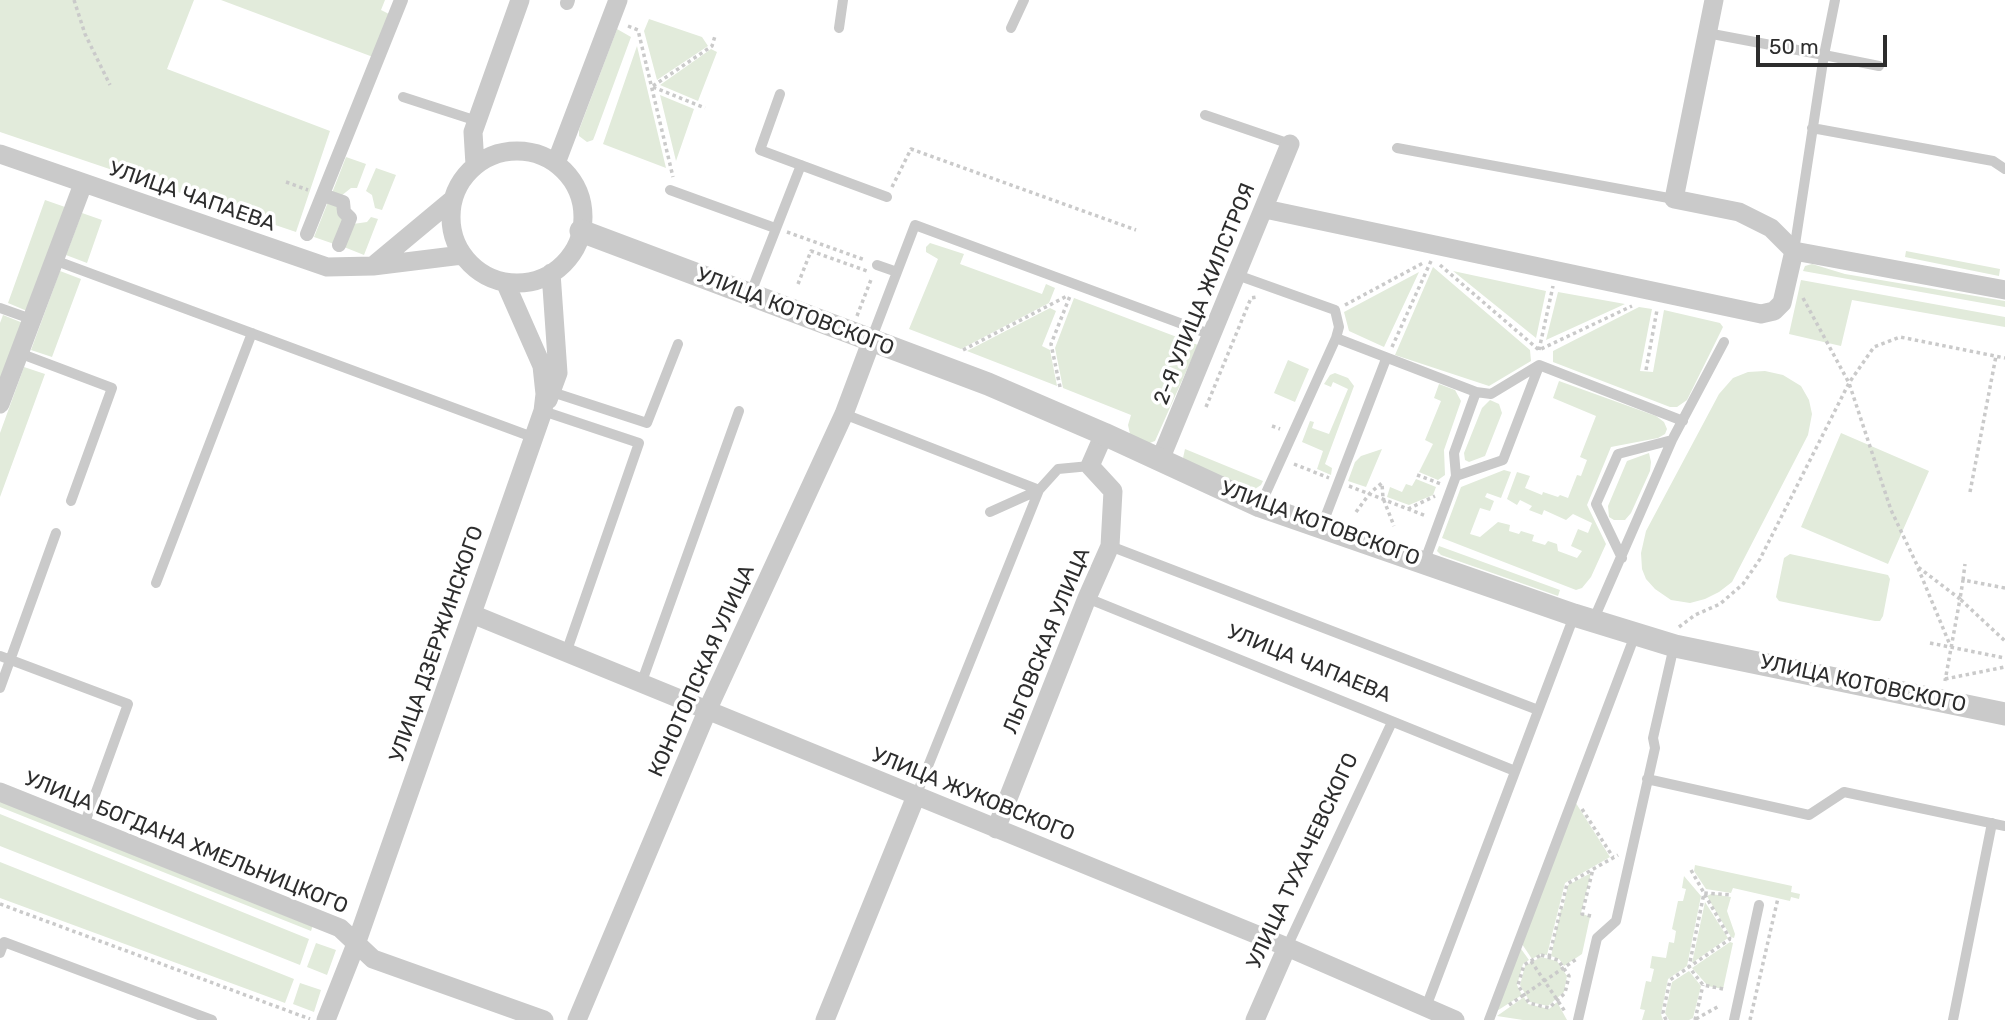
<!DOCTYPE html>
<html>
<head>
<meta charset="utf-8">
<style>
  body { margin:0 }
  #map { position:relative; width:2005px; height:1020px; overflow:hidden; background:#fff; font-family:Rubik,sans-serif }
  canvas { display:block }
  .scale { position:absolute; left:1756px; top:35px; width:131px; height:32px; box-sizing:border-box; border:4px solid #2d2d2d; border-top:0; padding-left:9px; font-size:21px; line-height:24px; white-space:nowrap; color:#2d2d2d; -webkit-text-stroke:5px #fff; paint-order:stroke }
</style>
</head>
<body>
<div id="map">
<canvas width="2005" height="1020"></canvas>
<div class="scale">50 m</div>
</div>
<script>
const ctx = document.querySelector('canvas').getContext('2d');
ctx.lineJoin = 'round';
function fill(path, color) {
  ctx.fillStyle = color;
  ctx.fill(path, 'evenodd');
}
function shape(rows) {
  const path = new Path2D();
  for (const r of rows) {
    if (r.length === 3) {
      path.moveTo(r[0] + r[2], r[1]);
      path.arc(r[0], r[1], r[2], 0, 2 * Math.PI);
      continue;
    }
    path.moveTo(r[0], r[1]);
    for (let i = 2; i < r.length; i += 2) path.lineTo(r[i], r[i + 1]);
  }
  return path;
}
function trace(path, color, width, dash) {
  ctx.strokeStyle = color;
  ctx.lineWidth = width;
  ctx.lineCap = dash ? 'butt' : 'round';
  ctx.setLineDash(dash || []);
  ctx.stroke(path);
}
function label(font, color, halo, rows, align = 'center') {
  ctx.font = font + ' Rubik,sans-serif';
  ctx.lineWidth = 7;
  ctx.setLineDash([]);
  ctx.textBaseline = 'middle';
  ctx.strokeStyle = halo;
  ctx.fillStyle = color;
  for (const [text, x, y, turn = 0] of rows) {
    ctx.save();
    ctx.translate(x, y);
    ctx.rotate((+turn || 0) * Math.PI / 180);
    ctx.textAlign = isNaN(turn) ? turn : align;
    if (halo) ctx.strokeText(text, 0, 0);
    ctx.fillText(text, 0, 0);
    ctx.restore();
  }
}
fill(shape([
  [0,0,194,0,167,69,330,131,296,232,0,132],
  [221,0,385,0,381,10,389,14,373,57],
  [649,19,702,37,708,46,657,80,644,31],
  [617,29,631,37,595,135,593,140,587,142,579,136,579,130],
  [637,46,666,168,603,144],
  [711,49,717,52,698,101,660,85],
  [660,95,694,109,676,161],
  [346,157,366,164,357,188,351,188,341,196,332,193],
  [376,168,396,175,382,210,375,208,372,195,366,191],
  [45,200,65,207,27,311,8,303],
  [328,202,337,205,344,220,334,244,314,237],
  [82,213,102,220,87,263,66,255],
  [371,217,378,219,364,255,344,247,353,224,367,222],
  [930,243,964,254,960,264,1042,294,1046,284,1055,288,1049,303,961,349,909,329,938,259,926,252,926,247],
  [1906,251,2000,269,1999,276,1905,257],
  [1812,264,1845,274,2005,301,2005,307,1803,271,1805,266],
  [1433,267,1530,350,1531,361,1489,386,1395,355],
  [60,271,81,279,52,357,31,350],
  [1453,271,1546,291,1536,338],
  [1419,272,1384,347,1349,331,1344,312],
  [1801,280,2005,317,2005,327,1852,300,1841,346,1789,334],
  [1558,292,1625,304,1546,340],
  [1074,298,1198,345,1155,441,1147,444,1130,434,1128,425,1131,415,1063,388,1055,348],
  [1639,307,1652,309,1640,371,1653,372,1664,310,1720,323,1723,327,1687,400,1677,407,1670,407,1553,362,1553,351],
  [1050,308,1056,311,1042,346,1050,350,1057,386,967,351],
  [3,315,23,323,0,384,0,323],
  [1288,360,1309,369,1295,402,1274,393],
  [24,367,45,374,0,497,0,433],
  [1765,371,1783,375,1801,386,1809,400,1812,414,1808,435,1732,582,1719,592,1705,599,1690,603,1671,600,1655,589,1646,579,1642,569,1641,553,1646,531,1719,394,1733,378,1748,372],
  [1335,373,1348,378,1354,386,1325,464,1332,468,1331,475,1317,469,1323,451,1302,442,1310,421,1314,422,1312,428,1329,434,1348,389,1333,382,1331,387,1324,384,1330,375],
  [1559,381,1656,416,1664,422,1667,429,1665,434,1658,438,1611,447,1587,505,1606,544,1591,577,1582,588,1576,590,1442,538,1461,487,1504,470,1511,472,1501,498,1487,493,1485,497,1494,501,1490,511,1480,508,1470,534,1480,537,1498,522,1510,525,1509,531,1519,534,1521,531,1534,535,1532,541,1545,545,1548,541,1557,544,1558,551,1577,558,1582,551,1571,546,1578,529,1588,533,1592,523,1573,514,1566,520,1544,510,1542,515,1529,510,1532,506,1520,500,1517,505,1507,499,1517,472,1530,476,1525,488,1542,495,1543,492,1558,497,1560,495,1568,498,1577,475,1581,476,1587,460,1580,457,1596,416,1553,398],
  [1439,384,1455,390,1461,401,1444,450,1445,475,1438,480,1419,472,1433,444,1425,440,1441,401,1434,398],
  [1490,400,1499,404,1502,413,1485,456,1469,462,1465,460,1464,453,1482,408],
  [1841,433,1929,471,1888,564,1801,527],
  [1185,449,1263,481,1261,485,1255,489,1251,489,1186,461,1183,458],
  [1382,449,1366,487,1348,481,1355,462,1361,456],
  [1649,453,1651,462,1650,471,1631,513,1625,520,1614,520,1609,517,1608,506,1627,461],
  [1416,479,1436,487,1433,495,1409,505,1387,497,1390,487,1402,492,1406,484,1412,486],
  [1439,546,1560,590,1558,596,1441,555,1437,551],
  [1790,554,1888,575,1890,579,1883,616,1880,621,1875,621,1779,601,1776,597,1784,558],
  [0,800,313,925,311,931,0,807],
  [1574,800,1610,857,1565,883,1547,955,1541,954,1532,959,1520,941],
  [0,814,309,939,300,965,0,846],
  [0,862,294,979,285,1003,0,898],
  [1695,865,1792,886,1791,892,1800,894,1799,899,1791,897,1790,901,1733,888,1731,893,1706,889,1694,871],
  [1591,873,1581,913,1590,917,1582,954,1564,966,1559,959,1551,956,1561,909,1563,909,1568,885],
  [1684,876,1701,896,1687,966,1668,979,1661,1014,1663,1020,1642,1020,1645,1010,1640,1009,1646,981,1651,982,1654,969,1650,968,1652,956,1666,958,1669,942,1674,943,1676,931,1672,929,1678,901,1683,901,1686,889,1682,888],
  [1711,894,1731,897,1727,911,1735,934,1734,938,1731,937,1708,898,1707,896],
  [1705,902,1728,938,1692,963],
  [1730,942,1733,943,1723,989,1708,986,1692,968],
  [316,943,336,950,327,975,307,967],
  [1519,946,1529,960,1523,964,1517,985,1522,995,1492,1014],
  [1541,957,1557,961,1567,976,1564,992,1548,1006,1530,1002,1520,985,1525,966],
  [1689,971,1701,986,1693,1018,1689,1020,1669,1020,1665,1013,1672,982],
  [300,983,321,990,314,1012,293,1004],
  [1524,997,1528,1004,1549,1009,1557,1002,1567,1020,1523,1020,1497,1016]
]), '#e2ebdb');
trace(shape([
  [74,0,85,34,110,85],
  [628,26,638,30,673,177],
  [653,86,712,46,715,36],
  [653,87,705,108],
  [286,182,308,190],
  [892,187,911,149,1136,230],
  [787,232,865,260],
  [1440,265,1539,350,1632,306],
  [798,284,811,251,867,271],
  [1803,298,1849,383,1891,510,1918,567,1960,599,1945,681],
  [1345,305,1425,262],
  [857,316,872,277],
  [1392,347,1431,261],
  [963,350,1067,296],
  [1539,350,1553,286],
  [1646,370,1657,310],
  [1060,387,1051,344,1070,296],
  [1206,407,1251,298,1257,297],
  [1272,426,1280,429],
  [1294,464,1329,478],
  [1417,475,1441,484],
  [1349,486,1426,516],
  [1970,492,1996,356],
  [1408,509,1435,496],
  [1356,512,1370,493,1382,483,1383,498,1394,526],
  [1918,568,1950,645],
  [1963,580,1965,564],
  [2005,588,1963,580,1960,599,2005,641],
  [1679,627,1695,615,1720,604,1743,584,1760,559,1849,383,1874,347,1900,337,2005,358],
  [1930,643,2005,658],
  [1945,679,2005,667],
  [1582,809,1613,857],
  [1691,870,1730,939,1734,940],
  [0,904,310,1019],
  [1591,916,1582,914,1593,869],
  [1541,955,1558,960,1569,976,1565,993,1549,1008,1529,1003,1518,985,1524,965,1541,955],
  [1549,957,1567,884,1618,855],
  [1531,961,1566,1013],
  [1723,989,1703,985,1689,967,1704,893,1731,895],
  [1509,1005,1578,958],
  [1696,1019,1719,1006],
  [1666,1020,1663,1013,1670,980,1730,939],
  [1695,1020,1703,985],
  [1750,1020,1778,898]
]), '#cacaca', 3.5, [3.5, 3.5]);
trace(shape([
  [1835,0,1824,55,1879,66],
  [839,28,843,0],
  [1011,28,1024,0],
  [1707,33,1824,55,1794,251],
  [780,94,760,150,887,197],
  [403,97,477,121],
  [1205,115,1290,144],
  [1812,128,1993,161,2005,169],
  [1397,148,1674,199],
  [670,190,775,228],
  [54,260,535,438],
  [877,265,897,272],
  [1237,275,1335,310,1339,327,1336,338,1476,392,1491,394,1539,365,1683,421],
  [750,295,801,165],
  [0,308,31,319],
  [871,340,915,225,1212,335],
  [19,353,112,388,71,501],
  [552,392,647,423,678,344],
  [543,411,639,443,566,653],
  [844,414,1039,490,916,796],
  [1456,476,1503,460,1539,366],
  [1260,506,1336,338],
  [990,512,1039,490,1058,469,1090,466],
  [1321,528,1386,359],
  [1110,546,1538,710],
  [1622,558,1596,504,1618,454,1672,440],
  [1424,563,1456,476,1454,453,1476,392],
  [156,583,252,333],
  [1087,598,1515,771],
  [1593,621,1672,440,1724,342],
  [0,656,128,704,84,825],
  [641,684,739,411],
  [0,688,56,533],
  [1647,779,1809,815,1844,792,2005,826],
  [1287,947,1392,722],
  [0,953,4,942,212,1020],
  [1426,1007,1574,616],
  [1489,1020,1635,635],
  [1578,1020,1597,938,1616,921,1655,748,1653,738,1674,646],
  [1734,1020,1759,905],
  [1953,1020,1992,823]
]), '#cacaca', 10);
trace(shape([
  [567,3,568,0],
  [323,195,343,202,344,212,350,218,339,245],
  [307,234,401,0]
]), '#cacaca', 14);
trace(shape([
  [1714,0,1674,199,1739,212,1771,228,1794,251,2005,290],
  [517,217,66],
  [0,154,327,267,373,266,462,255],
  [556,163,618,0],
  [475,165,473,132,520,0],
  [1265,209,1761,314,1774,311,1782,303,1794,251],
  [374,265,452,200],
  [548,400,558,373,551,273],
  [0,404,83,184],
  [1160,460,1290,144],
  [472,614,1287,947,1455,1020],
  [0,792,340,928,373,959,544,1020],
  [996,829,1087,598,1110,546,1113,491,1090,466,1104,434],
  [326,1020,356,944,543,411,545,394,542,366,505,282],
  [577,1020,711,702,844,414,871,342],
  [825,1020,916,796],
  [1255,1020,1287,947]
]), '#cacaca', 19);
trace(shape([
  [581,231,988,384,1104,434,1260,506,1574,615,1675,646,2005,714]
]), '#cacaca', 23);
label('21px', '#2d2d2d', '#fff', [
  ["УЛИЦА ЧАПАЕВА",192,197,19],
  ["2-Я УЛИЦА ЖИЛСТРОЯ",1205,294,-68],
  ["УЛИЦА КОТОВСКОГО",795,312,21],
  ["УЛИЦА КОТОВСКОГО",1320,524,20],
  ["ЛЬГОВСКАЯ УЛИЦА",1047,641,-68],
  ["УЛИЦА ДЗЕРЖИНСКОГО",437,644,-71],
  ["УЛИЦА ЧАПАЕВА",1309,664,22],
  ["КОНОТОПСКАЯ УЛИЦА",702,671,-66],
  ["УЛИЦА КОТОВСКОГО",1863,684,12],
  ["УЛИЦА ЖУКОВСКОГО",973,795,22],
  ["УЛИЦА БОГДАНА ХМЕЛЬНИЦКОГО",186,843,22],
  ["УЛИЦА ТУХАЧЕВСКОГО",1303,861,-65]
]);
</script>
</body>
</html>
